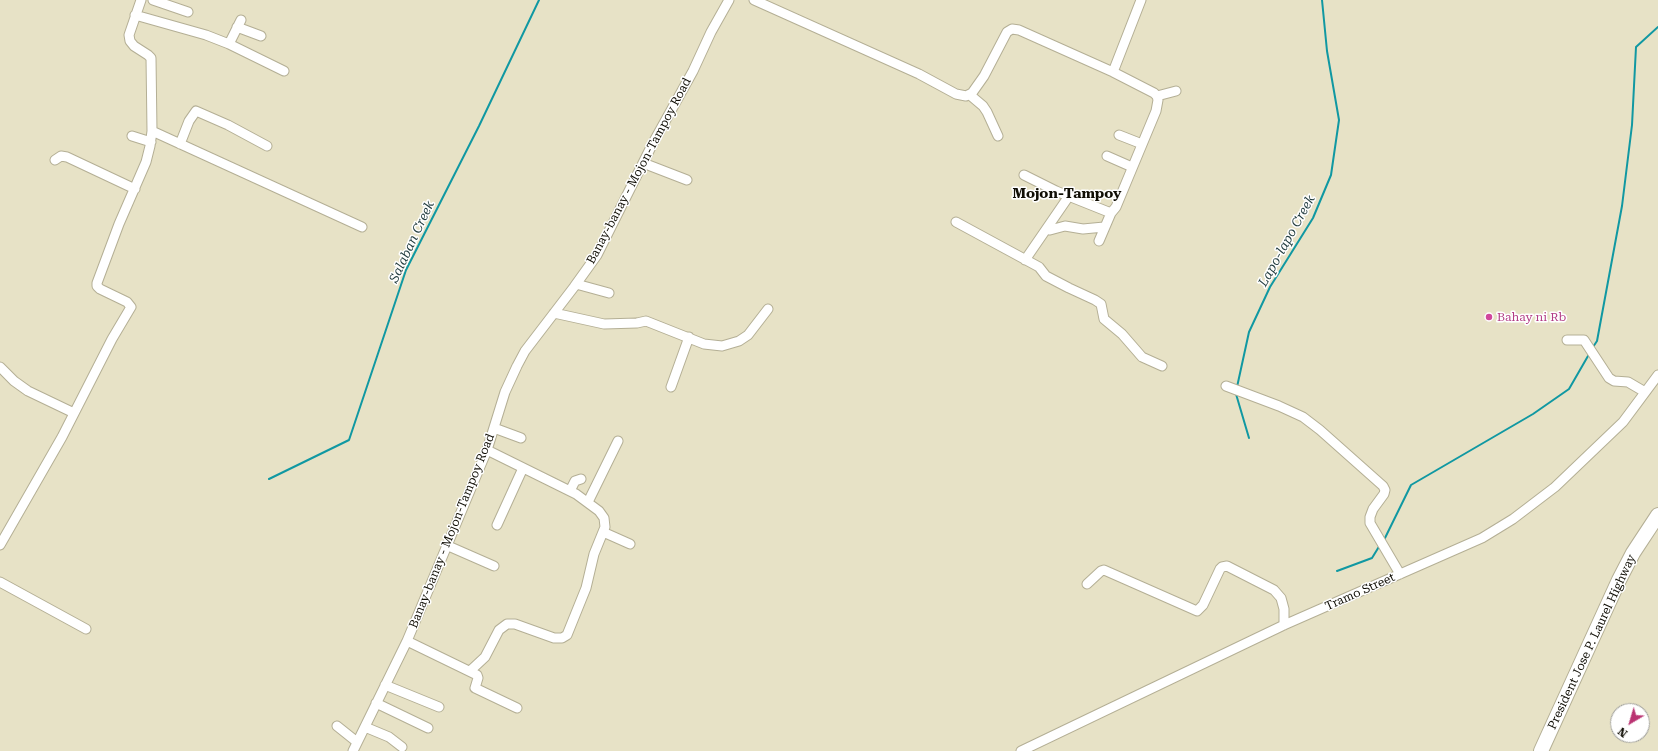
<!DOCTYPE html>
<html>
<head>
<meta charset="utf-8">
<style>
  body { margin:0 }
  #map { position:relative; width:1658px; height:751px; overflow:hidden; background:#e7e2c6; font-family:"Roboto Serif",serif }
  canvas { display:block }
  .north { position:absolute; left:1610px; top:703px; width:40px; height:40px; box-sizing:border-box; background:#fff; border:1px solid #9f9f9b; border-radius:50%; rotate:218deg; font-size:11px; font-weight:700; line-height:16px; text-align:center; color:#100e05 }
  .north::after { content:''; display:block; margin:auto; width:14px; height:18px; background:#ba3372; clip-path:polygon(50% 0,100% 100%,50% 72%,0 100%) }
</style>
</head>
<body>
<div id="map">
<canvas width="1658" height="751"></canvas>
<div class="north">N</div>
</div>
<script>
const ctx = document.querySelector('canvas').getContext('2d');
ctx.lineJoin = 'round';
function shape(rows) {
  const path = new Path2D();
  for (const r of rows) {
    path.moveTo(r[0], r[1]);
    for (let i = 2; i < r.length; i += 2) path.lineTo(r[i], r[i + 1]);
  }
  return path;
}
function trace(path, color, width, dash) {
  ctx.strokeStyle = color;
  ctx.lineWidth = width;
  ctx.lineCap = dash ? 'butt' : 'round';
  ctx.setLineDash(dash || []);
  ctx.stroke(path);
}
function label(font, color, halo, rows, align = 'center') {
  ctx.font = font + ' "Roboto Serif",serif';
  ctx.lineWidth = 3;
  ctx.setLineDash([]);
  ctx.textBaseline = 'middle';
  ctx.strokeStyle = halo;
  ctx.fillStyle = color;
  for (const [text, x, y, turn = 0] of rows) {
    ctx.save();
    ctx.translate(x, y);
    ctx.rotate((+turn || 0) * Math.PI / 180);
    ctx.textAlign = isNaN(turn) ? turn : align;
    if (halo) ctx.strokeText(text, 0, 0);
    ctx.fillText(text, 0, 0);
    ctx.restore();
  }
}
trace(shape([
  [1593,347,1597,341,1622,206,1632,125,1636,47,1658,27],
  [1237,387,1249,332,1270,287,1313,218,1331,175,1339,120,1327,51,1322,0],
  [1236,394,1249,438],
  [269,479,349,440,406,270,479,126,539,0],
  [1384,540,1411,485,1533,414,1569,389,1588,356],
  [1337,571,1372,558,1380,545]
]), '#1098a2', 2);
const minor = shape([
  [153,0,188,12],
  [754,0,919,74,956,94,966,96,972,93,984,76,1007,32,1012,29,1019,30,1113,72,1154,93,1157,96,1158,100,1156,111,1116,207,1111,213,1099,241],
  [135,15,206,35,229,44,284,71],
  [237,27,261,36],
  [229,44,241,20],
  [1113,72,1141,0],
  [970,95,983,106,987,112,998,136],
  [1157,96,1176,91],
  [152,131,362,227],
  [1119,135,1142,144],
  [132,136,151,142],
  [180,144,189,121,196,111,228,125,267,146],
  [1107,156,1132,167],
  [55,160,61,156,67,157,135,189],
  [643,163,687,180],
  [1024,175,1056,191,1111,213],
  [956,222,1039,267,1046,276,1069,288,1095,300,1101,304,1104,319,1122,334,1142,357,1162,366],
  [1050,230,1065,226,1083,229,1104,227],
  [1025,260,1069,196],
  [576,284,609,293],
  [554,313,604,324,637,323,646,321,704,344,722,346,739,341,748,335,768,309],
  [1567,340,1584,340,1609,378,1614,381,1628,382,1645,392],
  [0,367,14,381,28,391,74,413],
  [1226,386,1279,406,1303,417,1320,430,1383,486,1385,490,1384,494,1373,509,1370,517,1370,523,1400,574],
  [671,387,689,337],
  [494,428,521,438],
  [570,491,575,481,581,479],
  [588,502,618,441],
  [497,525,523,468],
  [603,532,630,544],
  [0,545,62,437,112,339,131,307,127,302,100,289,97,286,97,283,119,224,146,162,150,146,152,131,151,58,148,55,134,46,130,41,129,35,141,0],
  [446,545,494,566],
  [0,582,86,629],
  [1087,584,1101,571,1104,570,1197,611,1203,605,1220,569,1222,567,1227,566,1274,590,1281,598,1284,609,1284,625],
  [407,641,477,675,478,678,475,688,517,708],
  [470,671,485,657,499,630,507,624,515,624,554,638,562,638,567,635,586,588,594,554,605,527,604,518,599,511,576,494,487,450],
  [385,685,439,707],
  [376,703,428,728],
  [337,726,357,742],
  [365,727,389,737,402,747],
  [353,751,407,641,487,450,505,392,517,366,525,351,574,287,597,255,653,143,693,71,711,32,729,0],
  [1021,751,1284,625,1482,538,1513,519,1555,487,1623,422,1658,375]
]);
const highway = shape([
  [1541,751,1619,580,1633,553,1658,515]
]);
trace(minor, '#b4af95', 11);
trace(highway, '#b4af95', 16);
trace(minor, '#fff', 9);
trace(highway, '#fff', 14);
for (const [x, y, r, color] of [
  [1489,317,4,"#d1479c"]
]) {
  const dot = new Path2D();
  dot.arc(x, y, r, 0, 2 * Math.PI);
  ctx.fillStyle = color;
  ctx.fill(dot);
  trace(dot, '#fff', 1.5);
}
label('12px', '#100e05', '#fff', [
  ["Banay-banay - Mojon-Tampoy Road",639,171,-62],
  ["Banay-banay - Mojon-Tampoy Road",452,531,-68],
  ["Tramo Street",1360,592,-24],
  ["President Jose P. Laurel Highway",1592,642,-65]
]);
label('12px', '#b23c85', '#fff', [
  ["Bahay ni Rb",1497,317]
], 'left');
label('italic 13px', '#243e40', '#fff', [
  ["Lapo-lapo Creek",1287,241,-61],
  ["Salaban Creek",412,242,-65]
]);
label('bold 14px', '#100e05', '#fff', [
  ["Mojon-Tampoy",1067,194]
]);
</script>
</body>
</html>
